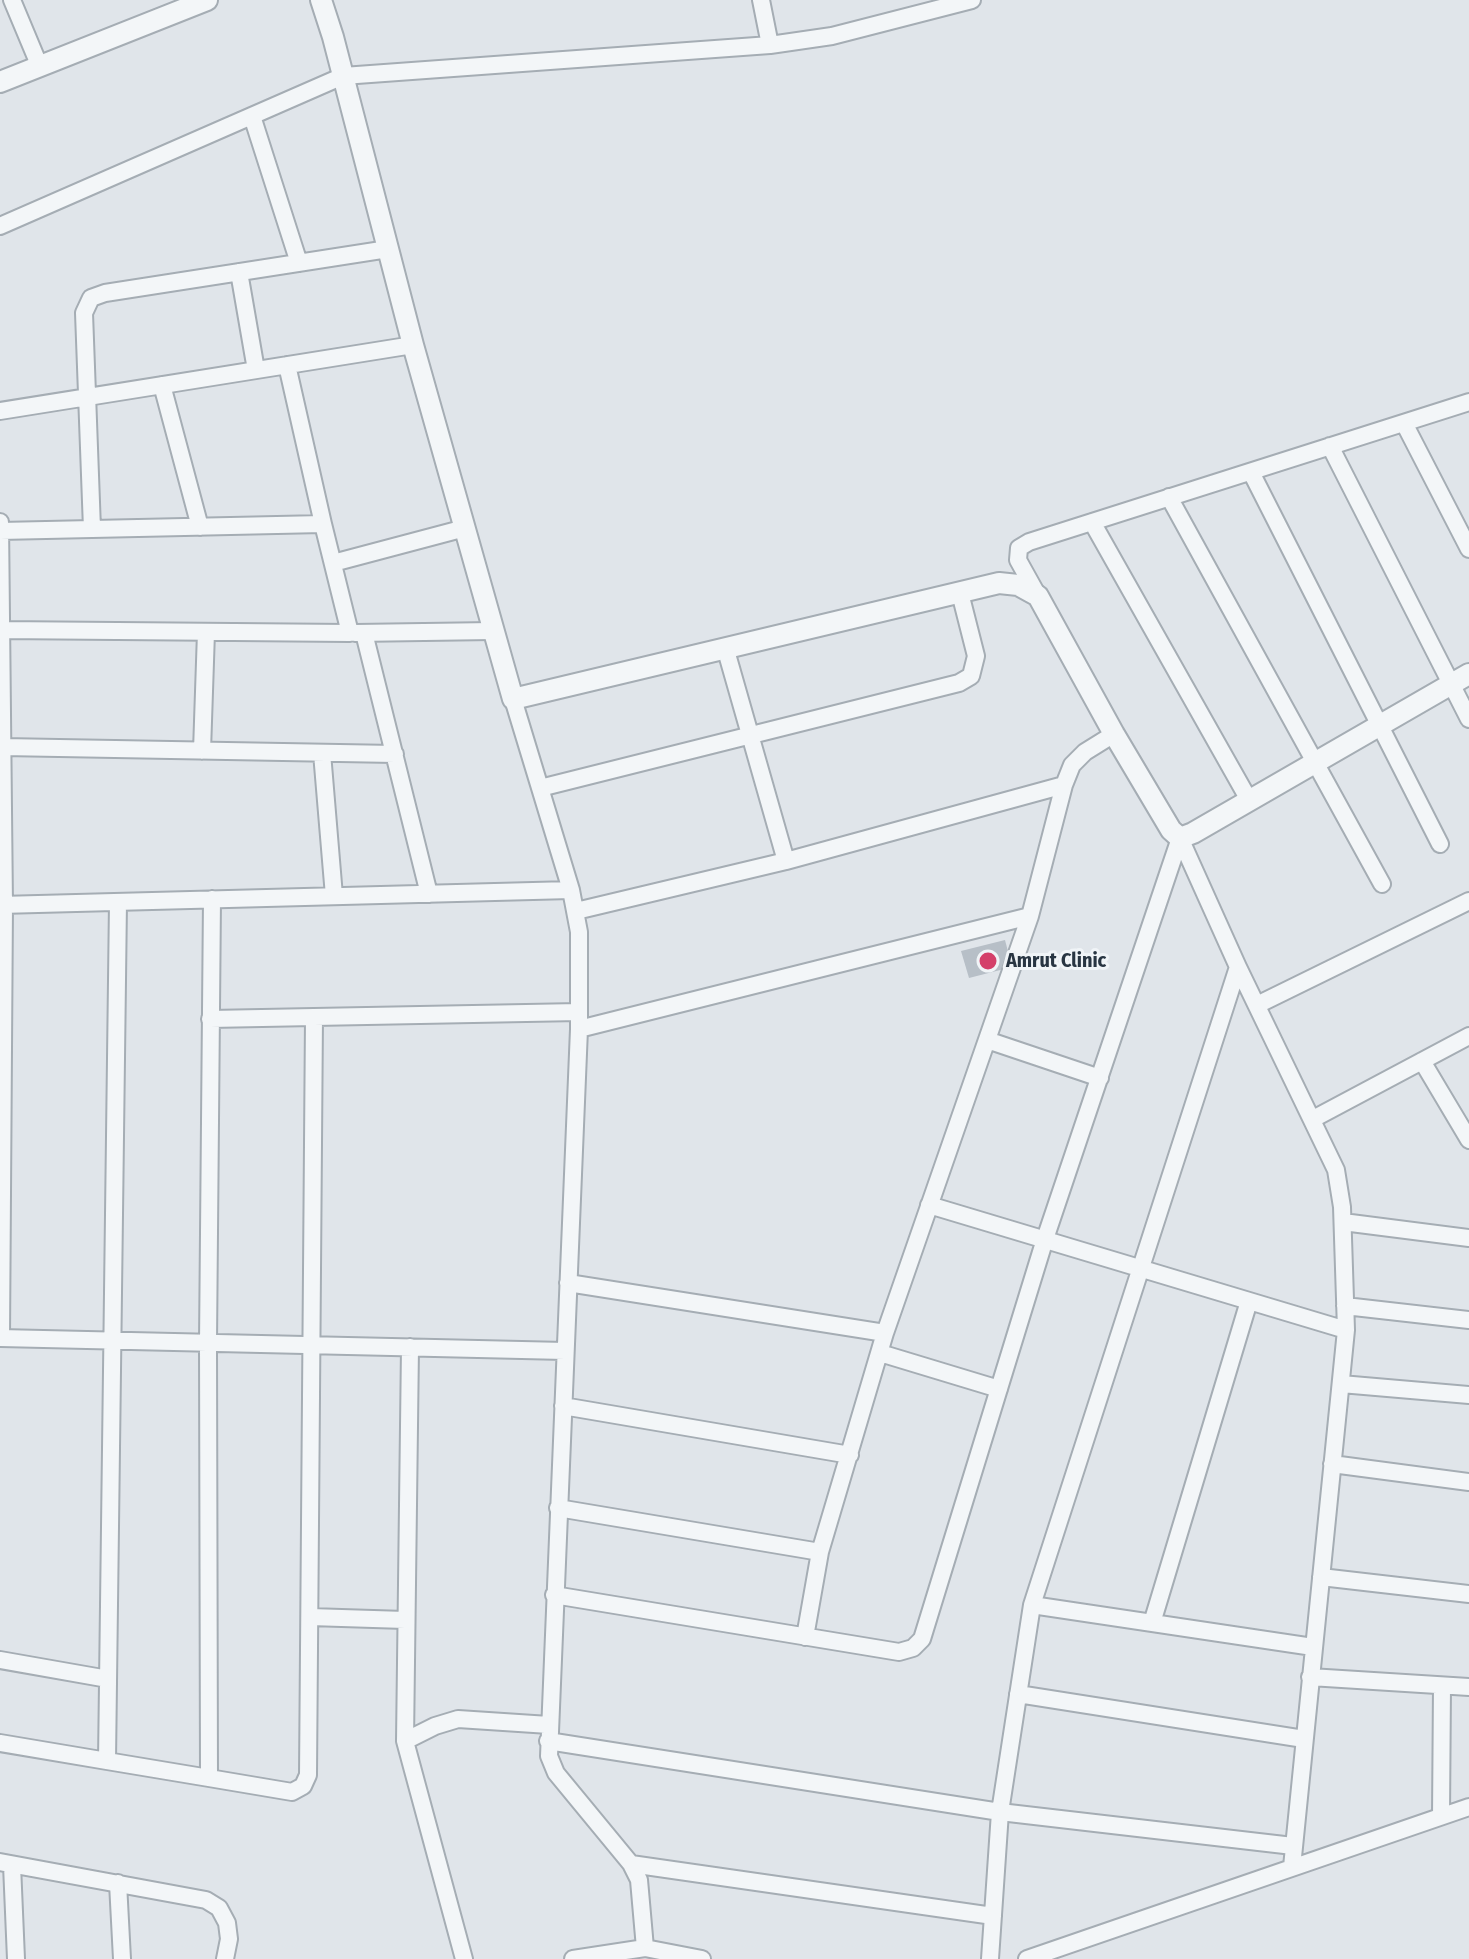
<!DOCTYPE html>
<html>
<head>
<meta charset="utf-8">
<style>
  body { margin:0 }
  canvas { display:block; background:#e0e5ea }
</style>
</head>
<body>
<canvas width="1469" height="1959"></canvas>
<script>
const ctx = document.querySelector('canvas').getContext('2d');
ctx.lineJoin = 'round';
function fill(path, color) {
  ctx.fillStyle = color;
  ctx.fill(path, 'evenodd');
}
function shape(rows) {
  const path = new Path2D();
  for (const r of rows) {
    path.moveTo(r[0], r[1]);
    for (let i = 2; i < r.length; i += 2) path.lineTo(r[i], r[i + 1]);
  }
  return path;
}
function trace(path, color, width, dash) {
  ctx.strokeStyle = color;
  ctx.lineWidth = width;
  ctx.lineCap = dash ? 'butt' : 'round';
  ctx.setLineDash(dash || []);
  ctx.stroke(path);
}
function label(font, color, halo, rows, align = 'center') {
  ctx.font = font + ' "Fira Sans Condensed",sans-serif';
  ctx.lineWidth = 6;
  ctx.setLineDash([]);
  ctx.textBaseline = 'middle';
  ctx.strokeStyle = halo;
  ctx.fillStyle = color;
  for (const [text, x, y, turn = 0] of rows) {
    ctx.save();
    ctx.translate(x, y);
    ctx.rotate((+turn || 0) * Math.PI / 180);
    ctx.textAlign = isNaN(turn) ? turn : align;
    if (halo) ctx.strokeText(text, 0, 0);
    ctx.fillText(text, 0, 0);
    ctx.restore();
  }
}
fill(shape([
  [1005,940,1012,967,969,978,961,951]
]), '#b7bfc7');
const minor = shape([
  [12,0,40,67],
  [770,45,832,36,972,0],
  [252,116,299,263],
  [0,226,343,76,770,45,761,0],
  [239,272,256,370],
  [287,365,323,524],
  [162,385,200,527],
  [0,411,413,345],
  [1404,423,1469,549],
  [1330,446,1469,719],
  [1251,472,1440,844],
  [1169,497,1382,884],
  [0,522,4,905,1,1338],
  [1092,522,1249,800],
  [0,531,92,529],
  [333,563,465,528],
  [1038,596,1018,560,1019,548,1029,542,1469,402],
  [0,630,350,633,323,524,92,529,84,313,91,298,105,293,388,249],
  [355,633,493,631],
  [364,633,429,894],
  [725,647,786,861],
  [513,699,571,890,579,932,579,1029,549,1756,556,1773,631,1864,639,1880,645,1948],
  [3,747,395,754],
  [202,751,206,632],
  [322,753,334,896],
  [540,788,959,683,971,676,976,656,960,593],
  [1180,838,1238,967,1032,1605,1000,1812,1293,1846],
  [0,905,571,890],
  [576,911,786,861,1064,785],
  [1238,967,1336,1170,1342,1207,1346,1330],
  [1257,1005,1469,901],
  [210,1019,314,1017],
  [579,1029,1030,916],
  [987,1040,1100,1078],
  [1422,1061,1469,1140],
  [1313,1119,1469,1036],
  [929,1205,1346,1330,1292,1867],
  [1343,1222,1469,1238],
  [568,1283,885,1333],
  [1345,1306,1469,1320],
  [0,1338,565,1351],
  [410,1347,405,1741,464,1959],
  [880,1353,999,1389],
  [1341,1384,1469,1395],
  [563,1406,850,1455],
  [1332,1464,1469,1482],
  [558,1508,820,1552,885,1333,1030,916,1064,785,1072,765,1085,752,1114,734],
  [1321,1577,1469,1594],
  [554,1595,899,1652,913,1648,922,1639,1045,1239,1180,838],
  [1032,1605,1313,1647],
  [310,1617,405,1620],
  [1152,1623,1249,1301],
  [805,1637,820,1552],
  [0,1660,108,1679],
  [1310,1677,1469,1687],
  [1018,1694,1304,1739],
  [405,1741,435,1726,458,1719,549,1725],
  [548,1741,1000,1812,990,1959],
  [0,1743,107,1761,118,902],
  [107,1761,209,1778,208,1343,212,899],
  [209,1778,292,1792,303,1786,308,1775,314,1017,579,1012],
  [1441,1816,1442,1686],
  [0,1862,206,1900,219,1908,227,1923,229,1939,225,1959],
  [631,1864,993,1916],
  [12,1865,16,1959],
  [118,1883,122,1959],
  [573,1959,645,1948,702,1959],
  [1027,1959,1469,1807]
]);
const tertiary = shape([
  [321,0,333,37,413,345,513,699,999,583,1018,585,1038,596,1114,734,1171,830,1180,838,1193,833,1469,674],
  [0,82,207,0]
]);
trace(minor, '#a5adb4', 20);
trace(tertiary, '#a5adb4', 24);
trace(minor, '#f3f6f8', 16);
trace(tertiary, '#f3f6f8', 20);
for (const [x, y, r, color] of [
  [988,961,10,"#d4406a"]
]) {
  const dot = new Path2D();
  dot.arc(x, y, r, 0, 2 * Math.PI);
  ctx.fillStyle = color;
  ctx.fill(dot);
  trace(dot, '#f0f4f7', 3);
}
label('bold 20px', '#283542', '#f0f4f7', [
  ["Amrut Clinic",1006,961]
], 'left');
</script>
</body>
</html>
